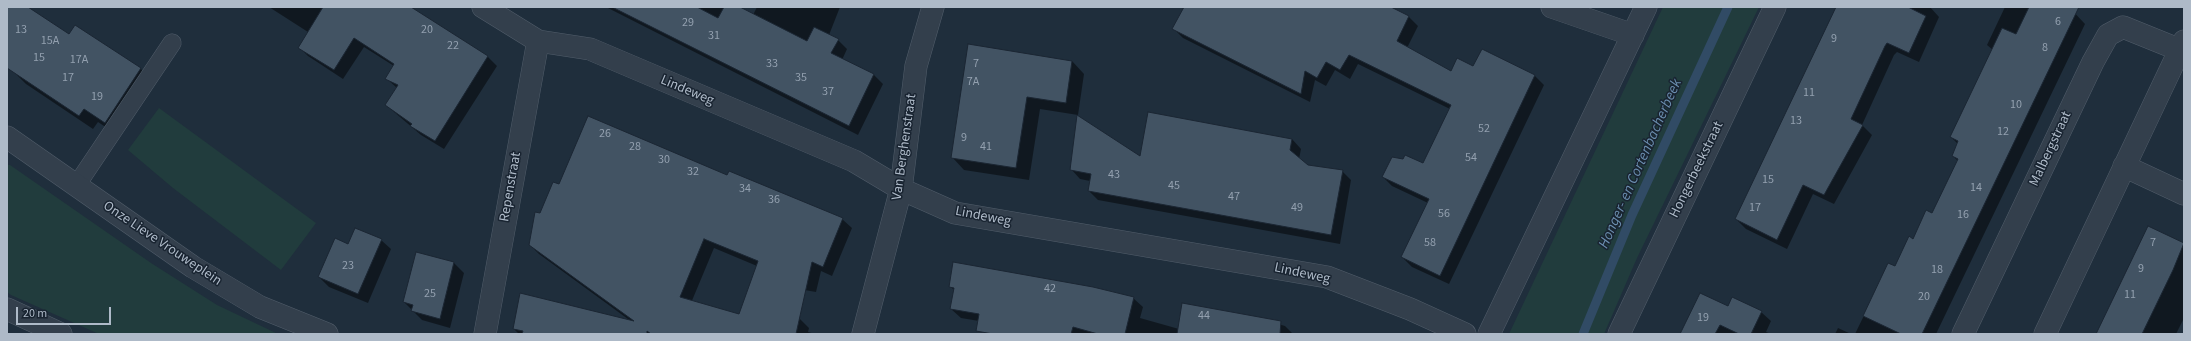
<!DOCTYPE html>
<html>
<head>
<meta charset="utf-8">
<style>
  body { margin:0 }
  #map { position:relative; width:2191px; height:341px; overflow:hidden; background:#1f2e3c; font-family:"Source Sans 3",sans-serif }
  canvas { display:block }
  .frame { position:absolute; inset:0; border:8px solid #aebac8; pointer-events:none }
  .scale { position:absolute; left:16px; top:307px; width:95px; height:18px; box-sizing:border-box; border:2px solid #aebac8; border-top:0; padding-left:5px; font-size:12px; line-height:14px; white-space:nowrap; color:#aebac8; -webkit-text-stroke:3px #192431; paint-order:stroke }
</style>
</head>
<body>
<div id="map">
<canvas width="2191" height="341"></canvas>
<div class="frame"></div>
<div class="scale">20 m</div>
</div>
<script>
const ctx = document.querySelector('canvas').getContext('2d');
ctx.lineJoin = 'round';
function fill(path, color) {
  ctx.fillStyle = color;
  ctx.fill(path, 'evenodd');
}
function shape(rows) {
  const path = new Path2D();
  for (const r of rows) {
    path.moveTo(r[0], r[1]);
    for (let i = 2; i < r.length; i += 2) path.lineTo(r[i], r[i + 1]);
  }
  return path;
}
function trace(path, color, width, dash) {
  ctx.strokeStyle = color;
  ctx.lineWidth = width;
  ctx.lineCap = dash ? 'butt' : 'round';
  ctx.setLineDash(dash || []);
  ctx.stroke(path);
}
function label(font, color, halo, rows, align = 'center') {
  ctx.font = font + ' "Source Sans 3",sans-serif';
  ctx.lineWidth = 3;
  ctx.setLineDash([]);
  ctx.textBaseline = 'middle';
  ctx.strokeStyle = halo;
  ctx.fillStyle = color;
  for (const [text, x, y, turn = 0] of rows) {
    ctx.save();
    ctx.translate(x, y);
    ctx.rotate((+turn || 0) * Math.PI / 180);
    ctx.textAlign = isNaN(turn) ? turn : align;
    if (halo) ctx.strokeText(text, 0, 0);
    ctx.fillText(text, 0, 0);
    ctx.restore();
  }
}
fill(shape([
  [1663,7,1759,7,1637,258,1604,334,1509,334],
  [159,108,316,223,281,270,173,188,128,150],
  [7,165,10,165,151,263,217,305,278,334,99,334,11,295,7,292]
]), '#213c3d');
fill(shape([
  [7,7,26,7,69,35,75,26,141,69,154,83,119,136,98,122,93,129,26,84,12,70,7,51],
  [269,7,409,7,488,57,497,66,444,149,421,135,386,105,397,88,387,79,394,66,364,47,343,79,308,56,299,47,308,32],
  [606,7,737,7,753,15,757,7,840,7,829,35,838,40,847,49,842,60,874,75,883,84,858,135],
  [1181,7,1389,7,1409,17,1418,26,1407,48,1452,72,1474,67,1482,50,1535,76,1544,85,1449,284,1412,267,1402,257,1428,203,1392,186,1383,177,1424,164,1450,109,1358,64,1350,79,1335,70,1326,86,1315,80,1310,102,1183,38,1174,29,1184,9],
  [1836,7,1930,7,1939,17,1919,62,1897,52,1894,55,1862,125,1872,135,1834,204,1813,194,1787,249,1746,229,1736,219],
  [2005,7,2069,7,2085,24,1936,334,1855,334,1889,264,1895,267,1933,214,1958,161,1953,156,1958,144,1951,137,1993,50,1987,45],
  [969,45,1072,61,1084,74,1078,115,1040,109,1029,180,964,170,952,157],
  [1292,139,1301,149,1299,159,1307,166,1342,171,1351,180,1340,244,1098,200,1089,191,1090,181,1080,179,1071,169,1141,158],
  [728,176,842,219,852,228,832,276,821,271,816,292,764,283,757,266,714,248,691,303,739,315,799,318,809,328,808,332,815,334,519,334,514,329,632,322,539,254,530,245,540,214,559,185],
  [2148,227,2184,244,2184,318,2176,334,2097,334],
  [381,240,391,249,368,303,329,287,319,277,349,245],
  [417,254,454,263,464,273,450,328,422,320,404,302],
  [950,286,1133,298,1143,307,1140,318,1179,329,1255,317,1285,326,1293,334,1007,334,979,321,961,318,951,309,955,291],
  [1728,308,1761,312,1771,321,1766,332,1771,334,1681,334],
  [1838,328,1851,334,1835,334]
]), '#0007');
trace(shape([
  [1583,334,1632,215,1728,7]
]), '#314b65', 9);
const building = shape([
  [7,7,28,7,69,34,75,25,141,68,105,123,84,109,79,116,7,68,7,7],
  [323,7,411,7,488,56,435,141,410,126,412,124,385,105,398,85,385,79,394,64,354,38,334,70,298,48,323,7],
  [612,7,697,7,718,18,724,7,740,7,807,41,814,27,839,39,831,53,874,74,849,126,612,7],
  [1184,7,1391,7,1409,16,1397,41,1451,71,1457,58,1473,66,1482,49,1535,75,1440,276,1401,257,1429,199,1382,177,1392,157,1403,159,1405,155,1423,163,1451,105,1349,55,1340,70,1326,62,1317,78,1305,71,1301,94,1172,29,1184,7],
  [1836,7,1908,7,1926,16,1909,53,1887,43,1885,46,1851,119,1863,125,1824,195,1803,185,1777,240,1735,219,1836,7],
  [2029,7,2079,7,1922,334,1901,334,1863,316,1888,263,1895,266,1909,236,1913,239,1926,210,1932,213,1958,159,1952,156,1958,141,1950,137,2002,28,2016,34,2029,7],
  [968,44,1072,61,1066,103,1027,97,1016,168,951,158,968,44],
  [1148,112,1292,139,1290,150,1308,165,1343,170,1331,235,1088,191,1091,174,1070,170,1077,115,1140,156,1148,112],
  [588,116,727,175,729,171,843,218,823,267,812,262,796,334,651,334,647,331,647,334,522,334,523,331,513,329,520,293,634,321,529,245,535,212,540,213,553,182,559,184,588,116],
  [704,239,758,261,739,314,680,297,704,239],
  [2148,226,2184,243,2173,270,2142,334,2096,334,2148,226],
  [355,228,382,239,358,294,318,277,335,238,348,244,355,228],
  [416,252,454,262,440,319,411,311,413,305,403,302,416,252],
  [953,262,1093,287,1134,297,1125,334,1098,334,1073,327,1071,334,993,334,976,331,979,314,950,309,954,288,949,287,953,262],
  [1700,293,1728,306,1732,297,1762,311,1751,334,1739,334,1720,325,1715,334,1680,334,1700,293],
  [1182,303,1281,321,1280,334,1177,334,1182,303]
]);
fill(building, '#425363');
trace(building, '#1b2633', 1);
const service = shape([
  [76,186,172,43]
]);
const minor = shape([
  [483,7,538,41,590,49,854,161,901,189,955,213,1327,277,1410,309,1465,334],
  [1552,7,1633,35],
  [7,137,193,267,260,307,327,334],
  [2124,166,2184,194],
  [7,309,61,334],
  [485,334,538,41],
  [863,334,901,189,916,66,933,7],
  [1489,334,1646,7],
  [1619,334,1775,7],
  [1963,334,2093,62,2108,35,2123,27,2180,50],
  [2045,334,2184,41]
]);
trace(service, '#515d6a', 19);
trace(minor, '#515d6a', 23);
trace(service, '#333f4c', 18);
trace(minor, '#333f4c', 22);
label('12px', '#93a0af', null, [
  ["6",2058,22],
  ["29",688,23],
  ["13",21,30],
  ["20",427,30],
  ["31",714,36],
  ["9",1834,39],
  ["15A",50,41],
  ["22",453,46],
  ["8",2045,48],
  ["15",39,58],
  ["17A",79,60],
  ["33",772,64],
  ["7",976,64],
  ["17",68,78],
  ["35",801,78],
  ["7A",973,82],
  ["37",828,92],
  ["11",1809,93],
  ["19",97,97],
  ["10",2016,105],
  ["13",1796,121],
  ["52",1484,129],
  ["12",2003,132],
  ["26",605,134],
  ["9",964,138],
  ["28",635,147],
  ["41",986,147],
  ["54",1471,158],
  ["30",664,160],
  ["32",693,172],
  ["43",1114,175],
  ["15",1768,180],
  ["45",1174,186],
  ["14",1976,188],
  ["34",745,189],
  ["47",1234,197],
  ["36",774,200],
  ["49",1297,208],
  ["17",1755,208],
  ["56",1444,214],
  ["16",1963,215],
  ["58",1430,243],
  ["7",2153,243],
  ["23",348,266],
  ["9",2141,269],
  ["18",1937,270],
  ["42",1050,289],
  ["25",430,294],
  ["11",2130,295],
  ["20",1924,297],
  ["44",1204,316],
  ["19",1703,318]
]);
label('14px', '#aebac8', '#192431', [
  ["Lindeweg",687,91,23],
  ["Van Berghenstraat",905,147,-82],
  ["Malbergstraat",2051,149,-65],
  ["Hongerbeekstraat",1697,170,-64],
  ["Repenstraat",511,187,-80],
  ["Lindeweg",983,217,11],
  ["Onze Lieve Vrouweplein",162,244,34],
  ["Lindeweg",1302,274,12]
]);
label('italic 15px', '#6b8eaf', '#192431', [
  ["Honger- en Cortenbacherbeek",1641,164,-66]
]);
</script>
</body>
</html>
